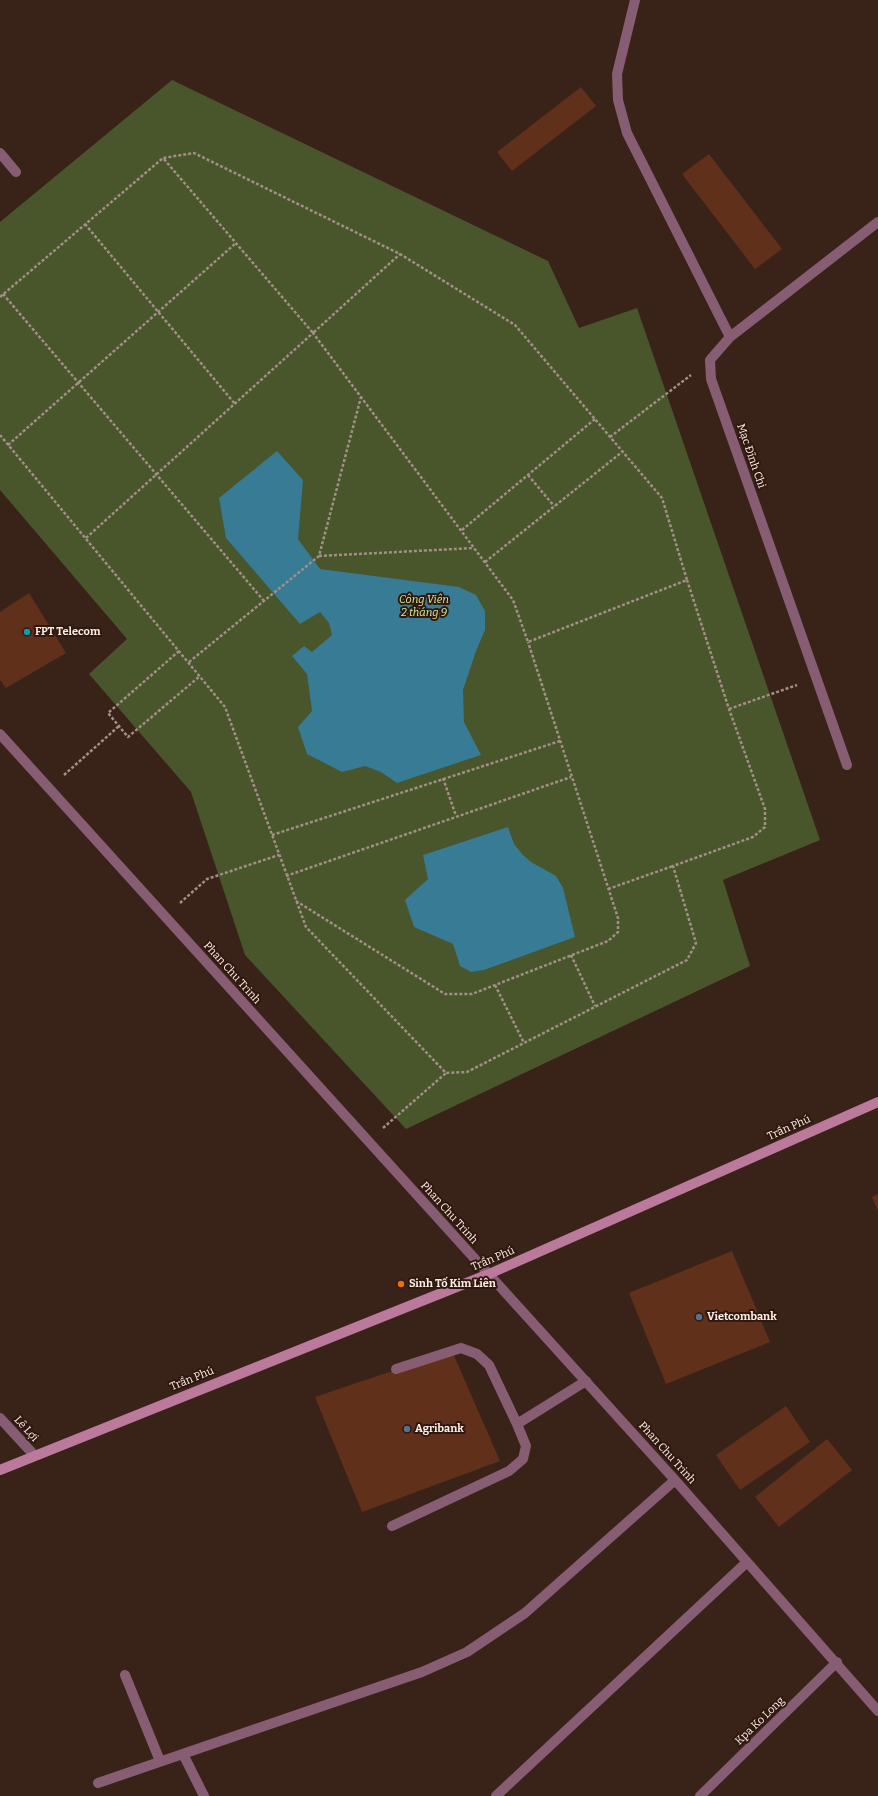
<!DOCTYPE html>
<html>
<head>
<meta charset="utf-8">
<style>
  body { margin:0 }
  canvas { display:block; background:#392218 }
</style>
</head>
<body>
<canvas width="878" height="1796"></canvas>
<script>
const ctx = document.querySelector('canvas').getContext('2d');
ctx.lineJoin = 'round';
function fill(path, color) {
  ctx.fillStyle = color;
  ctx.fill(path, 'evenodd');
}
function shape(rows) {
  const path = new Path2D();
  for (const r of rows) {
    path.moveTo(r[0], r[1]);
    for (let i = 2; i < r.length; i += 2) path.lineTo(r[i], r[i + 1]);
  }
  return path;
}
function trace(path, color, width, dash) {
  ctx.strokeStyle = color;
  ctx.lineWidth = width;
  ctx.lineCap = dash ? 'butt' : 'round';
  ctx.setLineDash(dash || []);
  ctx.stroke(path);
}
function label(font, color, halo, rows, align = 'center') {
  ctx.font = font + ' Bitter,serif';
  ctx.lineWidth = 4;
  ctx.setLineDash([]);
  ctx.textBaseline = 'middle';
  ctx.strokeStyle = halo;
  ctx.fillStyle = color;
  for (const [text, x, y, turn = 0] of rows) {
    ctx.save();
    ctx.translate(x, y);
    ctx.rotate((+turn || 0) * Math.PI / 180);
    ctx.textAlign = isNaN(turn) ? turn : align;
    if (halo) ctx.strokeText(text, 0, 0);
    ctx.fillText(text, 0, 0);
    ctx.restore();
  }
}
fill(shape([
  [172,80,548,261,579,328,637,308,820,840,723,880,750,966,406,1129,245,955,191,792,89,674,127,639,0,490,0,222]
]), '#49552b');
fill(shape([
  [277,451,303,480,298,539,320,569,459,587,476,595,485,611,485,630,476,651,463,690,464,722,481,755,397,783,381,772,365,766,342,772,307,754,298,727,312,711,307,674,292,656,304,646,312,652,332,635,329,623,320,612,300,624,226,538,219,498],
  [508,827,514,844,523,855,531,862,556,876,563,888,575,937,484,970,471,972,460,966,453,944,414,927,405,900,428,879,423,855]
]), '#387b94');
fill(shape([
  [581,87,596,106,512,171,497,152],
  [709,154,782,249,755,269,682,174],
  [29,593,66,653,6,688,0,680,0,612],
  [878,1194,878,1211,872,1197],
  [732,1251,770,1342,666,1384,629,1293],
  [452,1351,500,1461,362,1512,315,1397],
  [786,1406,810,1442,740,1490,716,1455],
  [827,1439,852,1470,779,1527,755,1497]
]), '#61301a');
trace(shape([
  [85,224,235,404],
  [3,294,264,601],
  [0,297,163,158],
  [0,435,225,707,306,927,446,1073,467,1072,687,960,696,943,673,866,753,837,765,827,765,809,729,709,687,580],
  [610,437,691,375],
  [8,445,236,243],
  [528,475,554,506],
  [462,530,595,419],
  [86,538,313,333,513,600,528,642,687,580,662,498,515,325,400,254,194,153,163,158,313,333,400,254],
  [319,556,474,548],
  [485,562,622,452],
  [179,651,108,713,128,737,200,676],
  [189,662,319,556,361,397],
  [729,709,797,685],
  [64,775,119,726],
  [443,778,456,816],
  [272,835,560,741],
  [286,876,571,777],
  [608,889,673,866],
  [296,901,445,994,472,994,608,941,618,932,618,918,528,642],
  [180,903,207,879,279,855],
  [571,955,595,1006],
  [495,985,524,1043],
  [383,1128,446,1073]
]), '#a28f87', 2.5, [3, 2]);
trace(shape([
  [517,1424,586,1381],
  [392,1526,509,1471,523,1459,526,1446,517,1424,489,1365,477,1354,461,1348,396,1369]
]), '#865d72', 10);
trace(shape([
  [635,0,617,74,618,100,627,133,730,337],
  [0,153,16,172],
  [0,734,675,1480,878,1711],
  [847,765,711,379,710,360,730,337,878,222],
  [0,1418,34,1455],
  [125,1675,160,1761],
  [183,1754,204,1796],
  [98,1783,422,1672,467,1652,525,1613,675,1480],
  [496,1796,747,1562],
  [700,1796,837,1662]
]), '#865d72', 10);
trace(shape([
  [0,1470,489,1274,878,1102]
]), '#bb799c', 10);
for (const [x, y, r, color] of [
  [27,632,4,"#0f9aa8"],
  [401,1284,4,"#e8710a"],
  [699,1317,4,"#5c6f8a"],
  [407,1429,4,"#5c6f8a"]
]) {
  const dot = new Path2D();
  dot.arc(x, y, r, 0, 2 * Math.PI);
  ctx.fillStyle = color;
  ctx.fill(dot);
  trace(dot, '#2f180e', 1.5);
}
label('11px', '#ffeee8', '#2f180e', [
  ["Mạc Đĩnh Chi",751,456,71],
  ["Phan Chu Trinh",232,973,48],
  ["Trần Phú",789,1128,-24],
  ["Phan Chu Trinh",449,1213,48],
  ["Trần Phú",493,1259,-23],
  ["Trần Phú",192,1379,-22],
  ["Lê Lợi",26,1429,48],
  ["Phan Chu Trinh",667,1453,48],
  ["Kpa Ko Long",760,1721,-44]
]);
label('italic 11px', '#d7f09e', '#2f180e', [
  ["Công Viên",424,600],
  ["2 tháng 9",424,613]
]);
label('bold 11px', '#ffeee8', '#2f180e', [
  ["FPT Telecom",35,632],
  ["Sinh Tố Kim Liên",409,1284],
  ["Vietcombank",707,1317],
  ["Agribank",415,1429]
], 'left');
</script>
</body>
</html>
